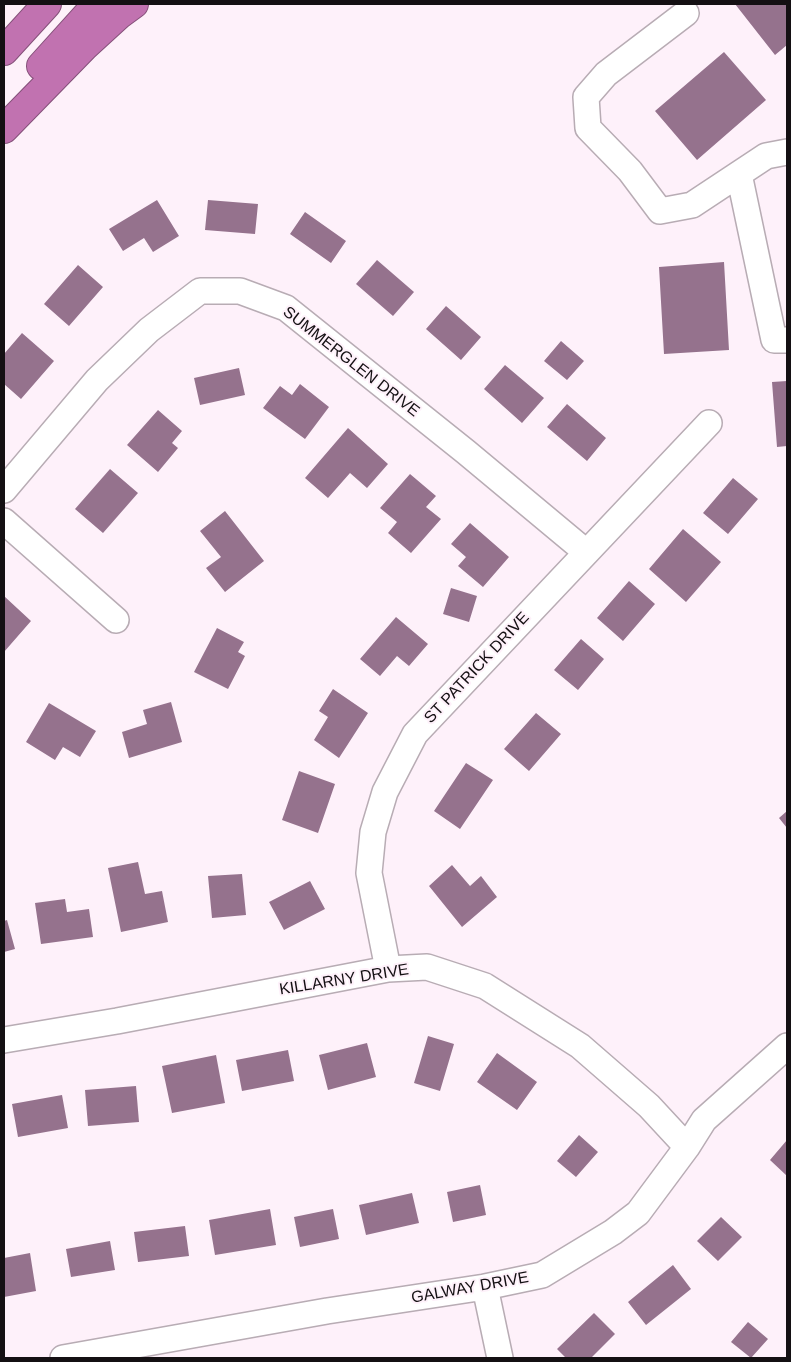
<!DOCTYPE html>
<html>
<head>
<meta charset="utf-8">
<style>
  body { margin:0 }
  #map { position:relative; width:791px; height:1362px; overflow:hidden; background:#fef1fa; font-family:Arial,sans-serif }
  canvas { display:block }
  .frame { position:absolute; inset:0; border:5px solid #141013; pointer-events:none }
</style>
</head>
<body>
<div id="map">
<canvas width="791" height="1362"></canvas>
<div class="frame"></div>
</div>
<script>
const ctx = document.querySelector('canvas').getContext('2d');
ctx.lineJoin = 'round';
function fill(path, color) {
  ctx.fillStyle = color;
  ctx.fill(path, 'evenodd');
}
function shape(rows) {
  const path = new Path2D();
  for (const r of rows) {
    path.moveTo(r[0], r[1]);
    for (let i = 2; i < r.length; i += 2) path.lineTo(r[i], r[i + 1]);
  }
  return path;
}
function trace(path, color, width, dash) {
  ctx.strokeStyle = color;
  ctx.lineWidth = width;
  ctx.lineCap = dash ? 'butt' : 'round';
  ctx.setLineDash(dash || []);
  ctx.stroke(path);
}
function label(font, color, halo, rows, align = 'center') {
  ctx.font = font + ' Arial,sans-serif';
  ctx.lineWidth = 4;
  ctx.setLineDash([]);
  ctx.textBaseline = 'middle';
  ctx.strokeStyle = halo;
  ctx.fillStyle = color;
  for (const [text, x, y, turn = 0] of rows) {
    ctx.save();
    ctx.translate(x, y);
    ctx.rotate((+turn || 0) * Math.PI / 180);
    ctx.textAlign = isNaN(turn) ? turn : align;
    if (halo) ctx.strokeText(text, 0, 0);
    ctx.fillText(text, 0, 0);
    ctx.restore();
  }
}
fill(shape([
  [735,4,787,4,787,45,775,55],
  [724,52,766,100,697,160,655,111],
  [157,200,179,236,153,252,144,238,123,251,109,229],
  [208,200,258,204,255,234,205,230],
  [305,212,346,241,331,263,290,234],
  [377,260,414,292,393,316,356,284],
  [724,262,729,350,664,354,659,267],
  [78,265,103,287,69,326,44,304],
  [446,306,481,337,461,360,426,329],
  [22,333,54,361,21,399,4,384,4,354],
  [561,341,584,361,567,380,544,361],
  [505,365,544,398,522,423,484,389],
  [239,368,245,395,200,405,194,378],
  [787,381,787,446,777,447,772,382],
  [300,384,329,407,305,439,263,408,280,386,292,395],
  [567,404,606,438,587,461,547,427],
  [158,410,182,431,172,443,178,448,158,472,127,445],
  [348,428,388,464,367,488,350,473,328,498,305,478],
  [110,469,138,493,103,533,75,509],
  [410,474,436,496,426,507,441,519,411,553,388,533,397,522,380,508],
  [733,478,758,499,728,534,703,513],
  [225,511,264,561,225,592,206,568,221,557,200,531],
  [470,523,509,557,483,587,458,566,466,557,451,544],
  [683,529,721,562,686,602,649,569],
  [629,581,655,604,623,641,597,618],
  [451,588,477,596,469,622,443,614],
  [4,596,31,621,4,652],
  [396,617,428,644,409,666,397,656,380,676,360,659],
  [217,628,244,642,238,652,245,656,228,689,194,672],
  [581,639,604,659,578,690,554,670],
  [333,689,368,713,339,758,314,740,328,717,319,711],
  [171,702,182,742,129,758,122,732,147,724,143,710],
  [49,703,96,731,80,757,63,747,55,760,26,742],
  [536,713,561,734,529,771,504,749],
  [466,763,493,780,460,829,434,811],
  [299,771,335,784,318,833,282,820],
  [787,811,787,828,779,818],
  [138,862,145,894,162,891,168,922,121,932,108,868],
  [452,865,470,886,481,876,497,897,462,927,429,886],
  [242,874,246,915,212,918,208,876],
  [310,881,325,909,284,930,269,902],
  [65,899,67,912,89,909,93,937,41,944,35,903],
  [7,920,15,949,4,952,4,921],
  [428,1036,454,1044,440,1091,414,1083],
  [367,1043,376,1077,328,1090,319,1055],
  [288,1050,294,1081,242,1091,236,1060],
  [497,1053,537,1082,517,1110,477,1082],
  [216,1055,225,1103,172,1113,162,1066],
  [136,1086,139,1122,88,1126,85,1090],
  [62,1095,68,1128,18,1137,12,1104],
  [579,1135,598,1152,576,1177,557,1161],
  [787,1140,787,1176,770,1160],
  [480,1185,486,1215,453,1222,447,1192],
  [412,1193,419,1223,366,1235,359,1205],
  [270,1209,276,1245,215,1255,209,1220],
  [333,1209,339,1239,300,1247,294,1217],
  [721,1217,742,1237,718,1261,697,1241],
  [185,1226,189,1256,138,1262,134,1232],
  [110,1241,115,1270,71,1277,66,1249],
  [30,1253,36,1291,4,1297,4,1258],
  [673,1265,691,1289,646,1325,628,1302],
  [594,1313,615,1334,591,1358,566,1358,557,1349],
  [748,1322,768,1339,751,1358,731,1342]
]), '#95728d');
const minor = shape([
  [686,13,606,74,586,97,588,128,630,171,660,211,692,205,766,156,787,152],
  [739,174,774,340,787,340],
  [4,490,97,380,149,330,200,291,240,291,286,308,466,452,586,552],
  [4,521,116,620],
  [388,969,369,873,373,832,385,792,415,734,709,423],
  [4,1040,117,1021,388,969,427,967,485,986,580,1046,649,1106,687,1147],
  [485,1287,500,1358],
  [63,1358,327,1311,485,1287,542,1275,613,1232,638,1213,687,1147,704,1120,787,1046]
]);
const highway = shape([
  [4,51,47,4],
  [41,66,97,4],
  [4,129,84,47,119,15,134,4]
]);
trace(minor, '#b8acb4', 28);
trace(highway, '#845079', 30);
trace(minor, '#fff', 25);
trace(highway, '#c172b0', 28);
label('16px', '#141013', '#fef1fa', [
  ["SUMMERGLEN DRIVE",351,362,38],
  ["ST PATRICK DRIVE",477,668,-47],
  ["KILLARNY DRIVE",344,980,-9],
  ["GALWAY DRIVE",470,1288,-10]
]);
</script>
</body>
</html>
